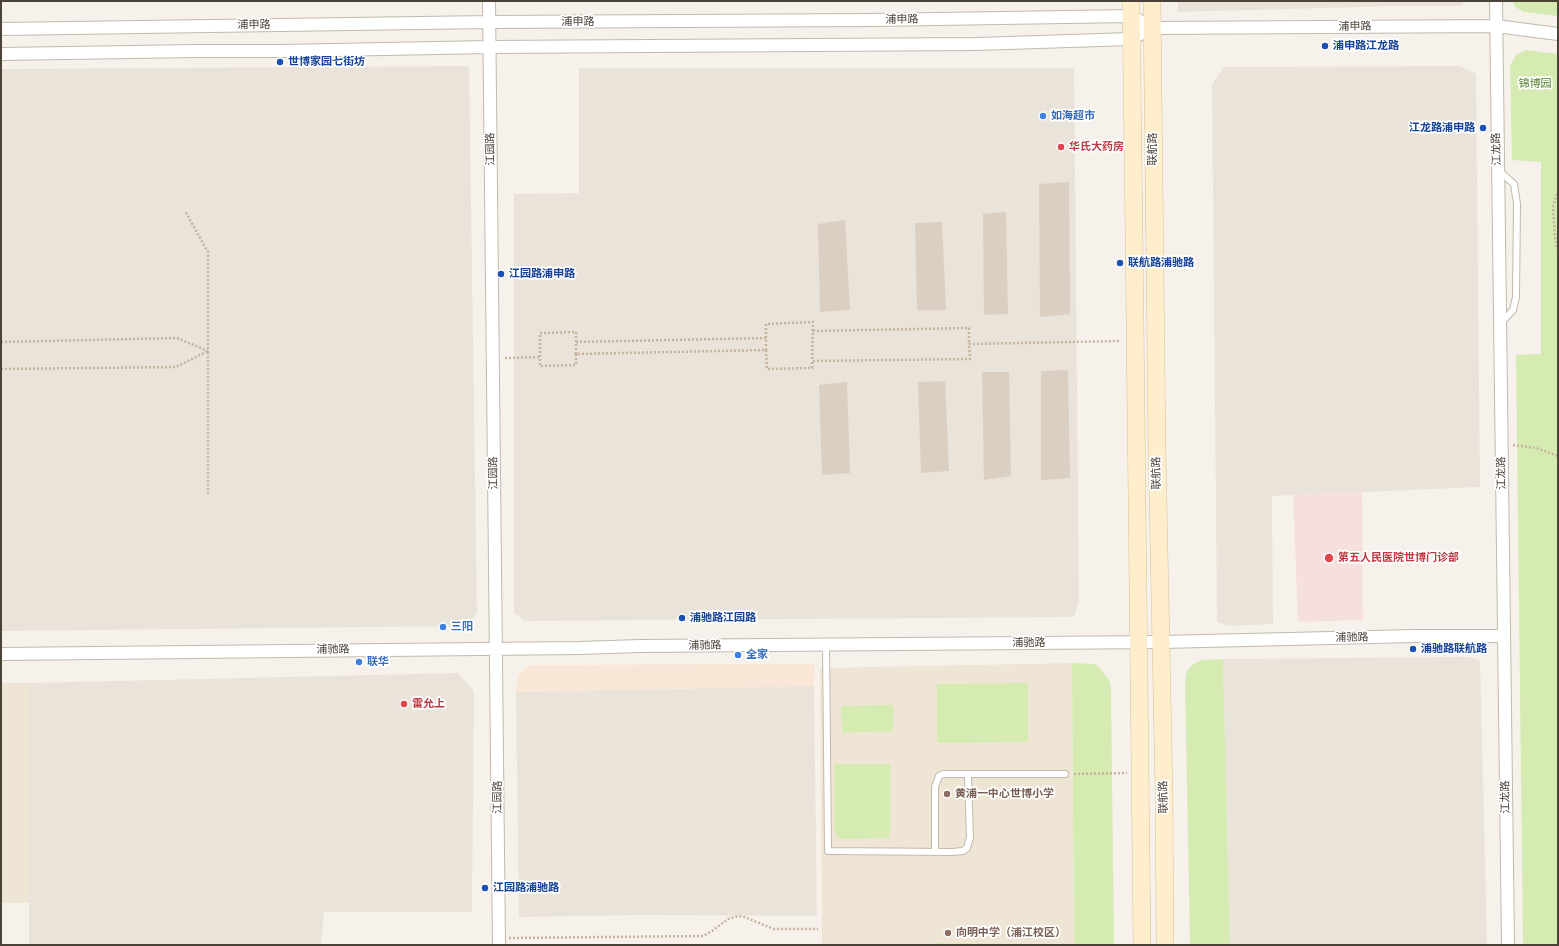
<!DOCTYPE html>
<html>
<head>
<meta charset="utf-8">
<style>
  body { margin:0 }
  #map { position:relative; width:1559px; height:946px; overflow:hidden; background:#f6f2eb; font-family:"Roboto Condensed",sans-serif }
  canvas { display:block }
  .frame { position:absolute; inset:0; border:2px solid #4b4238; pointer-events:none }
</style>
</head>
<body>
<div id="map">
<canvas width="1559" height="946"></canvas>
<div class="frame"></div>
</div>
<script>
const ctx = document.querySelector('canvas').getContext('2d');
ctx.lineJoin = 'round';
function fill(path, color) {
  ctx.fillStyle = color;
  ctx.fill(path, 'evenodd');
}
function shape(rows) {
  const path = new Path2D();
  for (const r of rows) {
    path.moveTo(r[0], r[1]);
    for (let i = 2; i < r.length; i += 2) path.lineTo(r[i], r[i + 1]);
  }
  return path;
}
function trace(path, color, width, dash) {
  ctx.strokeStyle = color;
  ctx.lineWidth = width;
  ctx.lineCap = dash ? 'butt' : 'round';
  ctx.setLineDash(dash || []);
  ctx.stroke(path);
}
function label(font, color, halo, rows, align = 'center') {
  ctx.font = font + ' "Roboto Condensed","Noto Sans SC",sans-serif';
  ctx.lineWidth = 3.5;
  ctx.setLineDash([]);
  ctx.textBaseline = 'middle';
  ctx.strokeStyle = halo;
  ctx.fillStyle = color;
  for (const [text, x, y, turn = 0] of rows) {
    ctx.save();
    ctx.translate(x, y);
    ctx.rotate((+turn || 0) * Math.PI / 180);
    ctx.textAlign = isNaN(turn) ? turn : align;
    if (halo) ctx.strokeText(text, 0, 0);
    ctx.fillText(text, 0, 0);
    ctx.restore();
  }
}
fill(shape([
  [1178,1,1466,1,1461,6,1399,6,1178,12],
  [469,66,477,612,468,626,1,631,1,69],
  [1460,66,1476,74,1480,487,1272,496,1273,624,1228,626,1217,622,1212,84,1224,67],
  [579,68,1074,68,1079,601,1074,617,524,621,514,613,514,194,579,193],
  [1468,657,1480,660,1487,945,1230,945,1223,659],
  [458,673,474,691,472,912,324,912,321,945,29,945,29,683],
  [814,686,817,916,639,915,519,917,516,692]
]), '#eae3d9');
fill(shape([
  [815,664,814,686,516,692,517,681,520,673,526,667,533,665]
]), '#f8e7d6');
fill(shape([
  [1072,663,1074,945,822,945,820,668],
  [1,683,29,683,29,903,1,903]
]), '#efe5d4');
fill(shape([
  [1362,492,1363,620,1298,622,1293,495]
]), '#f6e0de');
fill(shape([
  [1513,1,1558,1,1558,16,1524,12,1514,6],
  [1526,50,1558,54,1558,945,1523,945,1516,355,1541,354,1541,162,1512,160,1510,66,1516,55],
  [1223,659,1230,945,1190,945,1185,683,1187,671,1193,664,1202,660],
  [1072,663,1095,664,1100,668,1109,680,1111,690,1114,945,1074,945],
  [1028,683,1028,742,937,743,937,684],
  [893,705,893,731,842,733,841,706],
  [834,764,890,764,890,838,841,839,838,837,835,832,834,825],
  [934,943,1032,944,1032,945,934,945]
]), '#d6ebb2');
fill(shape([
  [1069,182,1070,314,1040,317,1039,184],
  [1006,212,1008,314,984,315,983,214],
  [845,220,850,310,820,312,818,224],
  [942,222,946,310,917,310,915,223],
  [1068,370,1070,478,1041,480,1041,371],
  [982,372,1009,372,1011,476,984,480],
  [945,381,949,471,921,473,918,382],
  [847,382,850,473,822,475,819,385]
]), '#dbcfc2');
const lane = shape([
  [1498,170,1514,184,1517,204,1516,297,1513,310,1501,323],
  [826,644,828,851,952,852,963,851,967,848,970,837,968,774],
  [935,852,935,787,939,776,943,774,1065,774]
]);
const street = shape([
  [489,1,499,945],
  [1496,1,1508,945],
  [1,29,489,22,872,20,1131,16,1152,28],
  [1,54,196,51,281,51,489,47,977,44,1131,39,1152,28,1496,26,1558,34],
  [1,654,579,648,640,646,1162,642,1415,636,1504,636]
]);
const secondary = shape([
  [1131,1,1134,232,1142,945],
  [1152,1,1157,450,1164,793,1165,945]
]);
trace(lane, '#c2b9ac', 8);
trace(street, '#c2b9ac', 14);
trace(secondary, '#d7c299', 18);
trace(shape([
  [1558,190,1553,207,1555,236,1558,252],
  [813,331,969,328,969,344],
  [766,338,766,324,813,322,812,361],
  [1,342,177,338,208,351,208,252,185,211],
  [576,342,766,338,766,350],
  [576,354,576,332,540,333,540,366,576,365,576,354,766,350,767,369,812,368,812,361,970,359,969,344,1121,341],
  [505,358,540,357],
  [1,369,176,367,208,351,208,496],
  [1513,445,1536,448,1558,456],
  [1074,774,1127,773],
  [509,938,703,936,712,931,728,919,738,916,744,917,774,929,818,929]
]), '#c5b39d', 2.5, [2, 2]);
trace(lane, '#fff', 6);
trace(street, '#fff', 12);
trace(secondary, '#fec', 17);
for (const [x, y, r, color] of [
  [1325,46,4,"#1a4fb4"],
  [280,62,4,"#1a4fb4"],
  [1043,116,4,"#3f7fe0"],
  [1483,128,4,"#1a4fb4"],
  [1061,147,4,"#e0444e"],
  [1120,263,4,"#1a4fb4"],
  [501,274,4,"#1a4fb4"],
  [1329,558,5,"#e0444e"],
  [682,618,4,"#1a4fb4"],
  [443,627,4,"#3f7fe0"],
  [1413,649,4,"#1a4fb4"],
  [738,655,4,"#3f7fe0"],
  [359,662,4,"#3f7fe0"],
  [404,704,4,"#e0444e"],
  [947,794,4,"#8d6e63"],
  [485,888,4,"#1a4fb4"],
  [948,933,4,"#8d6e63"]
]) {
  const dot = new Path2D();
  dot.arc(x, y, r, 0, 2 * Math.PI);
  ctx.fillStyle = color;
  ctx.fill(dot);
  trace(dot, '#fff', 1.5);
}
label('11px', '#4b4238', '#fff', [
  ["浦申路",902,20,-1],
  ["浦申路",578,22],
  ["浦申路",254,25],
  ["浦申路",1355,27,-1],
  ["江园路",491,149,-91],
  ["联航路",1153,149,-90],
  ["江龙路",1497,149,-92],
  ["江园路",494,473,-91],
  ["联航路",1157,473,-91],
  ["江龙路",1502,473,-91],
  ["浦驰路",1352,638,-1],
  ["浦驰路",1029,643],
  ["浦驰路",705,646,-1],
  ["浦驰路",333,650,-1],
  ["江园路",498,797,-90],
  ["联航路",1164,797,-91],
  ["江龙路",1506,797,-91]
]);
label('bold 11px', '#164399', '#fff', [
  ["浦申路江龙路",1333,46],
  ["世博家园七街坊",288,62],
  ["江龙路浦申路",1475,128,"right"],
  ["联航路浦驰路",1128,263],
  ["江园路浦申路",509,274],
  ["浦驰路江园路",690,618],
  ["浦驰路联航路",1421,649],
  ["江园路浦驰路",493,888]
], 'left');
label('11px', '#508027', '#fff', [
  ["锦博园",1535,84]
]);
label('bold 11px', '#366cbe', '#fff', [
  ["如海超市",1051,116],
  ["三阳",451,627],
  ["全家",746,655],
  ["联华",367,662]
], 'left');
label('bold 11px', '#be3a42', '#fff', [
  ["华氏大药房",1069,147],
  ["第五人民医院世博门诊部",1338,558],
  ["雷允上",412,704]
], 'left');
label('bold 11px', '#785e54', '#fff', [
  ["黄浦一中心世博小学",955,794],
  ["向明中学（浦江校区）",956,933]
], 'left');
</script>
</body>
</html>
